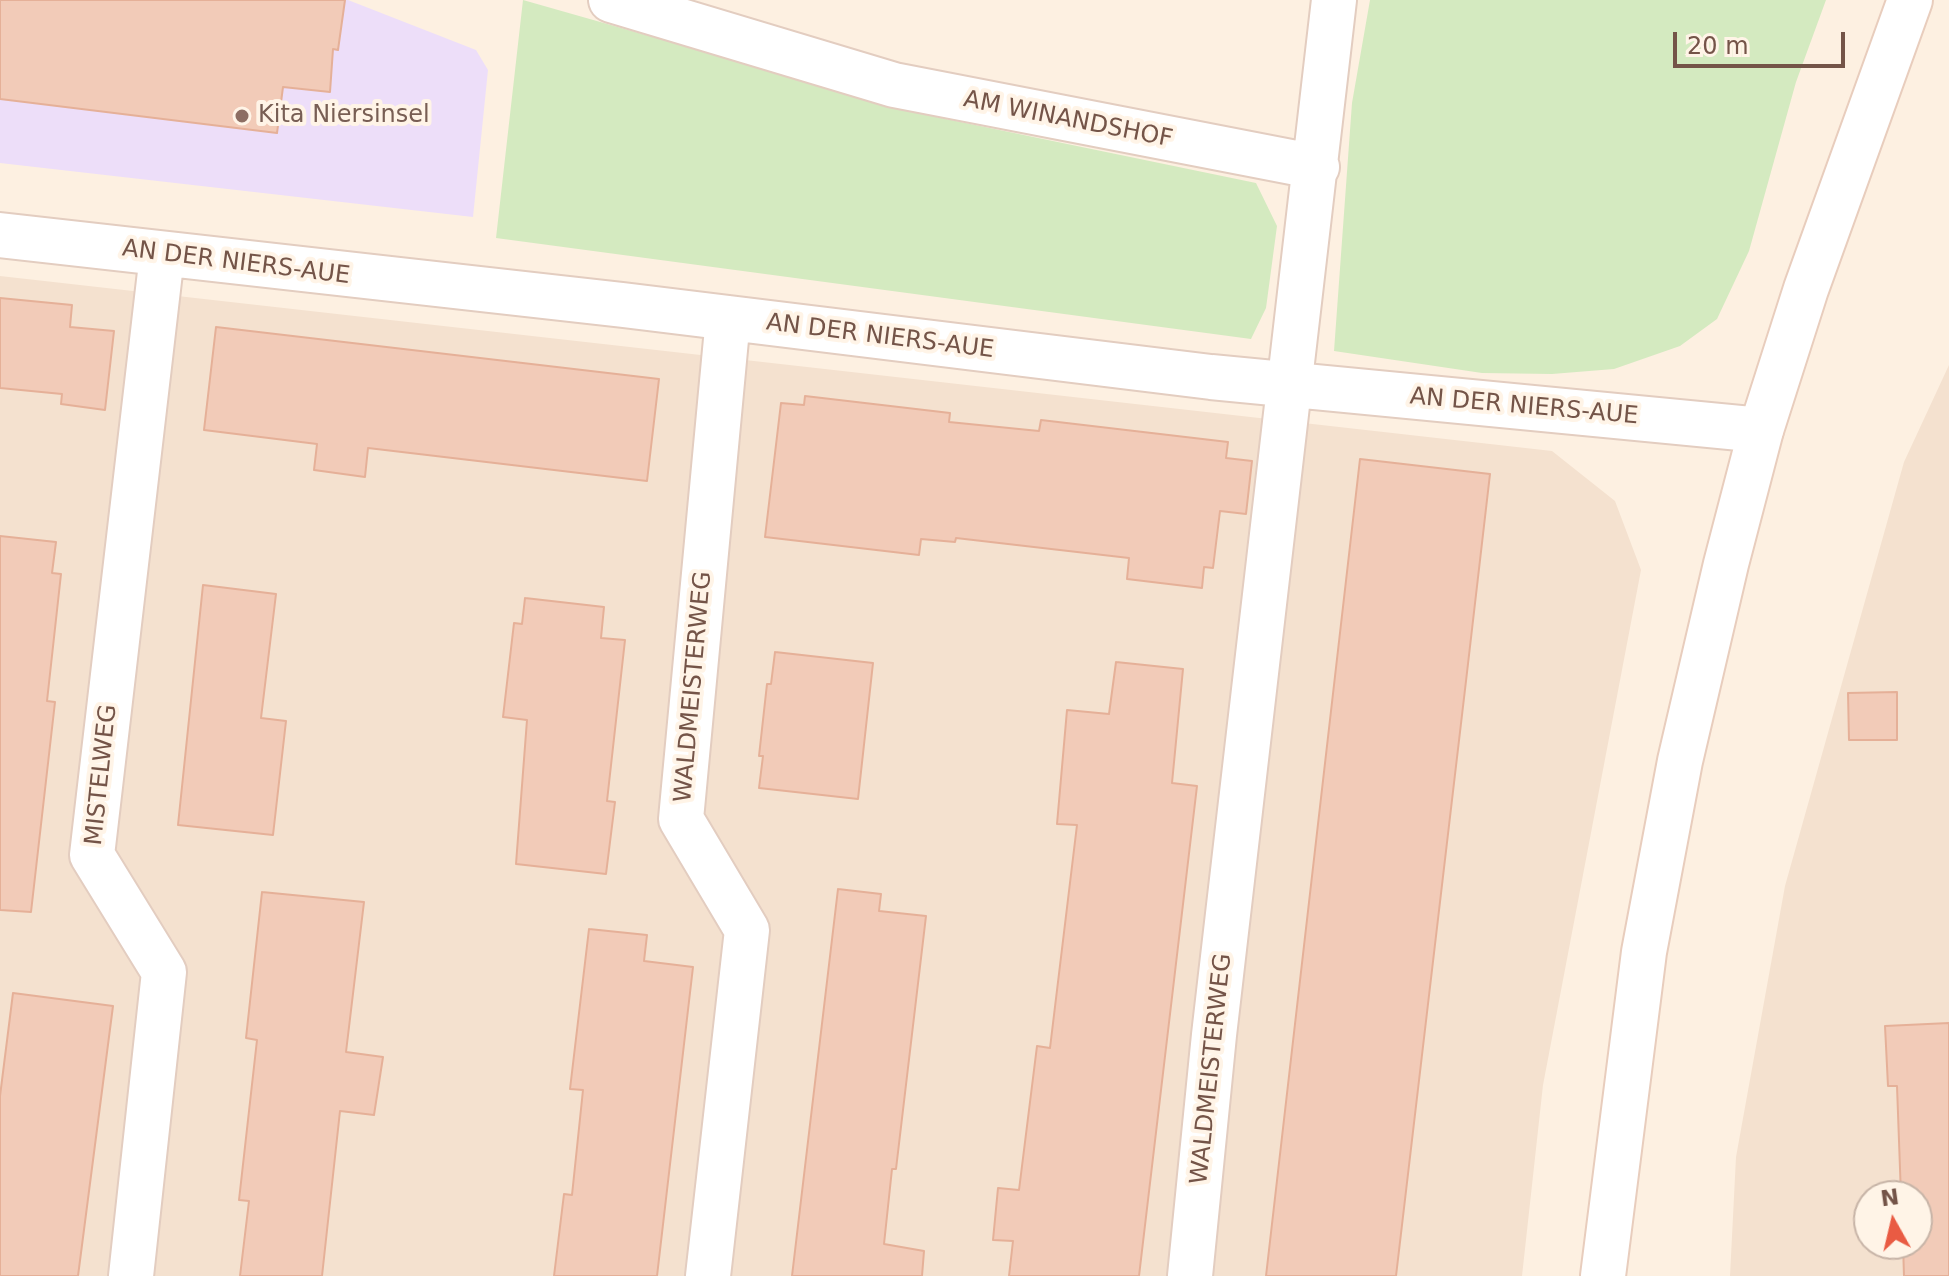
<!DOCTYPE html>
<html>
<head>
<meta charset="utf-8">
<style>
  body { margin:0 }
  #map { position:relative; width:1949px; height:1276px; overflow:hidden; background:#fdf0e1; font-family:"DejaVu Sans",sans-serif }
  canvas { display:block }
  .north { position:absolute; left:1853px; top:1180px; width:80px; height:80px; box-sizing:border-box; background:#fff4e7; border:2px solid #c7b4a7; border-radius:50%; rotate:352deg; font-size:22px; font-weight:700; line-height:32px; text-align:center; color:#745448 }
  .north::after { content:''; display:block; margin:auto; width:28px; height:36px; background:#e95b43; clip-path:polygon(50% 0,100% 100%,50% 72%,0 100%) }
  .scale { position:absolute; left:1673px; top:32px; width:172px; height:36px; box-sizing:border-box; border:4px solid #745448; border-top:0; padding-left:10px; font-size:24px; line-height:28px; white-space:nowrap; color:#745448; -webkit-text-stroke:6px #fff4e7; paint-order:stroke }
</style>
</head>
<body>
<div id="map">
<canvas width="1949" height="1276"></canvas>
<div class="north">N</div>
<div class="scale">20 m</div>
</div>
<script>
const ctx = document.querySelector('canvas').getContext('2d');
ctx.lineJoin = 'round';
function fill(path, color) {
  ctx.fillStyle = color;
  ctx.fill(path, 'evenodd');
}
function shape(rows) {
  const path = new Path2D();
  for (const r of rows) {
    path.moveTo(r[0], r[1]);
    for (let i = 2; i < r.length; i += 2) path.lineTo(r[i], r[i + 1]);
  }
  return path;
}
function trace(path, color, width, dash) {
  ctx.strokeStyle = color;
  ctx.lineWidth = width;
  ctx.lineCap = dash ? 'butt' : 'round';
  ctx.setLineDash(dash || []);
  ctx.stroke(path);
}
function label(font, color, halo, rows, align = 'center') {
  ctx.font = font + ' "DejaVu Sans",sans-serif';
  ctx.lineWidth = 8;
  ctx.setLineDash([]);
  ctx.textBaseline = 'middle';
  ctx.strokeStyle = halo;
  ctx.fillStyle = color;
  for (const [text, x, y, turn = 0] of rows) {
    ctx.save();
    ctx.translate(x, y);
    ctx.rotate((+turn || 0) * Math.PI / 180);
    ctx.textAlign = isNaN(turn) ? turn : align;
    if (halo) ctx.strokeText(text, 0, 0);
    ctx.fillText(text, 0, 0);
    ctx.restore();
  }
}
fill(shape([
  [0,276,1552,451,1615,501,1641,570,1543,1085,1522,1276,0,1276],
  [1949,365,1949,1276,1730,1276,1736,1157,1785,886,1904,462],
  [1869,1196,1917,1196,1917,1244,1869,1244]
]), '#f4e1cf');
fill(shape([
  [0,0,348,0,476,50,488,70,473,217,0,163]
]), '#eddef9');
fill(shape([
  [523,0,927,115,1256,183,1277,226,1266,308,1251,339,496,238],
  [1370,0,1826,0,1796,82,1749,251,1717,319,1680,346,1614,369,1552,374,1482,373,1334,351,1352,103]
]), '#d4eac0');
const building = shape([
  [0,0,345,0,338,50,333,49,330,92,283,87,277,133,0,99,0,0],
  [0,298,72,305,70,327,114,331,105,410,61,404,62,394,0,388,0,298],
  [216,327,659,379,647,481,368,448,365,477,314,470,317,444,204,430,216,327],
  [805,396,950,413,949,422,1039,431,1041,420,1228,442,1226,458,1252,461,1246,514,1220,511,1213,568,1204,567,1202,588,1127,579,1129,558,956,538,955,542,921,539,919,555,765,537,781,403,804,405,805,396],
  [1360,459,1490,474,1466,681,1396,1276,1266,1276,1360,459],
  [0,536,56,542,52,573,61,574,47,701,55,702,31,912,0,910,0,536],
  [203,585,276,594,261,718,286,721,273,835,178,825,203,585],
  [525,598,604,607,601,638,625,640,607,801,615,802,606,874,516,864,527,720,503,717,514,623,522,624,525,598],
  [775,652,873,663,858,799,759,788,763,756,759,756,767,684,771,684,775,652],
  [1116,662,1183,669,1172,783,1197,786,1139,1276,1009,1276,1013,1241,993,1240,998,1188,1019,1190,1037,1046,1050,1048,1077,825,1057,824,1067,710,1109,714,1116,662],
  [1897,692,1897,740,1849,740,1848,693,1897,692],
  [838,889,881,894,879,911,926,916,896,1169,892,1169,884,1244,924,1251,922,1276,792,1276,838,889],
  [262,892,364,902,346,1052,383,1057,374,1115,340,1111,322,1276,240,1276,249,1201,239,1200,257,1040,246,1038,262,892],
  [589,929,647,935,644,961,693,967,657,1276,554,1276,564,1194,572,1195,583,1090,570,1089,589,929],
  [13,993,113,1006,78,1276,0,1276,0,1096,13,993],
  [1949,1023,1949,1276,1904,1276,1903,1244,1917,1244,1917,1196,1901,1196,1897,1086,1888,1086,1885,1026,1949,1023]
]);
fill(building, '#f2cbb8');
trace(building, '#e5b098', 2);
const minor = shape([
  [611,0,894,85,1317,167],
  [0,235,623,305,1211,377,1761,430],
  [131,1276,164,972,92,855,162,255],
  [708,1276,747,930,681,819,728,318],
  [1190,1276,1214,1035,1334,0]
]);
const secondary = shape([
  [1603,1276,1644,952,1680,761,1726,564,1761,430,1806,289,1910,0]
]);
trace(minor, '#e3cdc0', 48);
trace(secondary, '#e8cdbd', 48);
trace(minor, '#fff', 44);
trace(secondary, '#fff', 44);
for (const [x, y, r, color] of [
  [242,116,8,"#8d6e63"]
]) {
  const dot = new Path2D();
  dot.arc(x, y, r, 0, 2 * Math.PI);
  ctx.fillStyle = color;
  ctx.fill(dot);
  trace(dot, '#fff4e7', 3);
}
label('24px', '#785e54', '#fff4e7', [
  ["Kita Niersinsel",258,116]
], 'left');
label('24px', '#745448', '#fff4e7', [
  ["AM WINANDSHOF",1068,120,11],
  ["AN DER NIERS-AUE",236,263,7],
  ["AN DER NIERS-AUE",880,337,7],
  ["AN DER NIERS-AUE",1524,407,5],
  ["WALDMEISTERWEG",694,687,-85],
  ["MISTELWEG",102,775,-84],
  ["WALDMEISTERWEG",1212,1069,-84]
]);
</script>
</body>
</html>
